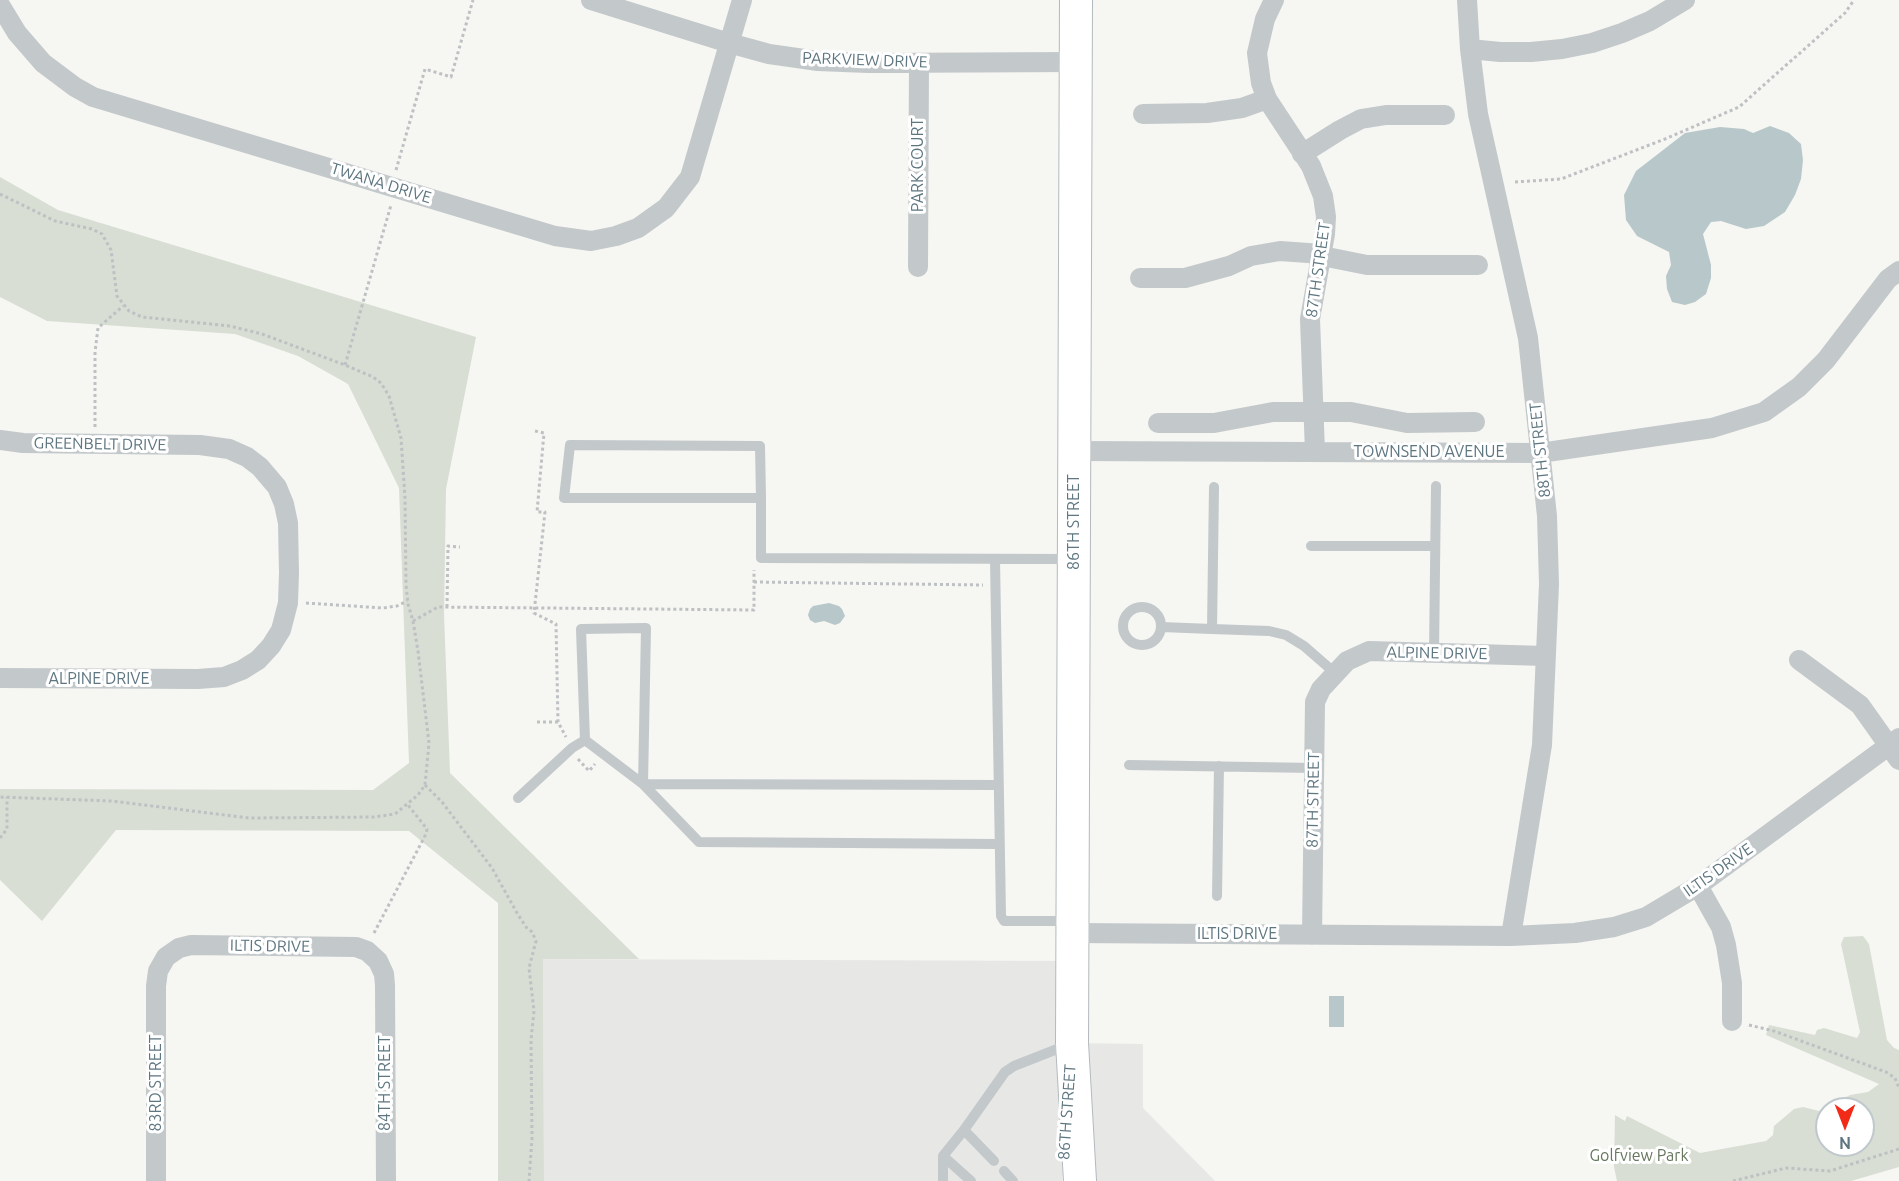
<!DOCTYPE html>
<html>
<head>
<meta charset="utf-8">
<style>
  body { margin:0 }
  #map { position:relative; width:1899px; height:1181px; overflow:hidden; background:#f6f6f2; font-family:Ubuntu,sans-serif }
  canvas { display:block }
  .north { position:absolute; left:1815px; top:1097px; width:60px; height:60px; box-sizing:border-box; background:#fff; border:2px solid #bfc8cc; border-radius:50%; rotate:180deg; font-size:16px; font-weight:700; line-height:24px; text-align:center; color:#5e7680 }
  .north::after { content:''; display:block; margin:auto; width:21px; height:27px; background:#f12b17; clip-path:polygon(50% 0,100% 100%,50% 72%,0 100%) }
</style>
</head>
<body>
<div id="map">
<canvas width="1899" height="1181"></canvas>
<div class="north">N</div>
</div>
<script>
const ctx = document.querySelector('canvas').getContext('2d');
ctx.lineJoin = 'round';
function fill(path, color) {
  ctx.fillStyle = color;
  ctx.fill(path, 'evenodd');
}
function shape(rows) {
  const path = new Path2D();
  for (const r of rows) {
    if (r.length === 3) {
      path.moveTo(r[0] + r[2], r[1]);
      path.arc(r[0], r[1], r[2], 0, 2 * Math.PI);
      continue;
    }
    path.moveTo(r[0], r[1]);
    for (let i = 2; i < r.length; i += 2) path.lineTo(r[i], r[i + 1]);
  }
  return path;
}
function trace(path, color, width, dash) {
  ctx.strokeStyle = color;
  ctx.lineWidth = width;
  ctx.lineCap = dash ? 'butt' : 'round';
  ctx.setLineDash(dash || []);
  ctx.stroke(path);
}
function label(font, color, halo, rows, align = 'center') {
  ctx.font = font + ' Ubuntu,sans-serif';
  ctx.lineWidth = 6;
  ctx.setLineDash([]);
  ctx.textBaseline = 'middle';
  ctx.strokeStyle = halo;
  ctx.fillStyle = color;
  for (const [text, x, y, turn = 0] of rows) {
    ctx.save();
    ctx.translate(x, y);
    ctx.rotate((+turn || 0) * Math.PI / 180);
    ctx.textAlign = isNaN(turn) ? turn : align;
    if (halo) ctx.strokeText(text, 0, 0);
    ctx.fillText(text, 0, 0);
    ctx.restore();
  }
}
fill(shape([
  [543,959,1072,961,1072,1043,1143,1044,1143,1108,1215,1181,1080,1181,1071,1050,1062,1181,544,1181]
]), '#e7e7e6');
fill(shape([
  [0,177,58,210,476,337,446,489,444,614,450,773,639,959,543,959,544,1181,498,1181,498,903,409,831,116,830,42,921,0,880,0,789,373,790,409,763,399,488,348,384,298,356,235,334,47,321,0,297],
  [1863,936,1869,944,1887,1040,1894,1048,1899,1050,1899,1167,1851,1181,1617,1181,1614,1167,1615,1115,1625,1121,1627,1116,1700,1153,1766,1141,1773,1135,1774,1126,1794,1109,1803,1107,1819,1111,1850,1095,1868,1092,1879,1084,1766,1035,1769,1025,1815,1035,1817,1030,1824,1028,1857,1038,1860,1032,1841,944,1844,937],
  [1827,1109,1863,1109,1863,1145,1827,1145]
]), '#d8ded3');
fill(shape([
  [1770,126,1789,133,1801,144,1803,160,1801,179,1795,195,1785,212,1764,226,1746,229,1721,221,1711,222,1703,234,1711,265,1711,278,1706,294,1695,302,1685,305,1672,302,1667,289,1666,276,1671,265,1669,252,1637,236,1626,220,1624,195,1636,171,1685,133,1720,127,1744,129,1753,133],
  [829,603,839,606,842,609,845,616,840,623,835,625,824,621,815,623,810,620,808,615,810,609,813,606],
  [1329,996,1344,996,1344,1027,1329,1027]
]), '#b8c8ca');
const primary = shape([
  [1076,0,1072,1043,1080,1181]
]);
trace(primary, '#b3babd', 34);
trace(shape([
  [396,170,425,69,451,77,473,0],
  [1515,182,1561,179,1665,139,1739,107,1845,13,1854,0],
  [0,194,55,221,92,229,102,234,111,250,117,296,129,311,142,317,230,326,262,334,345,365,373,377,381,383,389,396,401,438,405,498,406,585,408,604,413,621,418,651,429,743,425,785,418,795,395,814,374,817,249,818,112,801,0,797],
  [345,365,391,205],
  [95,427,95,352,98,328,123,306],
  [535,431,544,433,537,512,545,512,534,613,556,624,558,722,566,737],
  [754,582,983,585],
  [306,603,383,608,397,606,407,601],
  [447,607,448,546,460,547],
  [413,621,438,607,754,610,754,570],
  [537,722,558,722],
  [578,759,589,771,595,764],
  [425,785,442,802,492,868,517,913,526,927,532,932,536,941,529,968,534,1011,531,1040,532,1138,529,1181],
  [0,838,7,829,7,797],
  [374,933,426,834,427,829,408,805],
  [1749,1025,1774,1031,1886,1072,1895,1078,1899,1088],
  [1733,1181,1786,1168,1830,1171,1899,1149]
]), '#bec1c3', 3, [3, 3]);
trace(shape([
  [1214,487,1212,629,1269,631,1286,635,1304,646,1335,673],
  [761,498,564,498,570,445,760,446,761,498,761,558,1070,559],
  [1311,546,1435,546],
  [995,559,1001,916,1004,921,1070,921],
  [1142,626,19],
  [1161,627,1212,629],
  [1434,653,1436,486],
  [1129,765,1314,768],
  [643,784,646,628,581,629,585,740,643,784,699,842,999,844],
  [643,784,998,785],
  [518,798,572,748,585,740],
  [1217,896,1219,766],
  [964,1130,994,1161],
  [943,1156,971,1181],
  [1004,1171,1013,1181],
  [943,1181,943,1156,964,1130,1005,1072,1014,1066,1070,1044]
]), '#c3c8cb', 10);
trace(shape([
  [591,0,729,43,769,54,818,61,868,63,1076,62],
  [1274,0,1265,19,1257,53,1261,83,1267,99,1311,166,1323,196,1326,217,1325,234,1310,319,1315,452],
  [1467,0,1470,49,1478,114,1528,338,1547,516,1549,584,1542,745,1511,936],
  [0,5,17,33,43,63,75,87,93,97,555,236,591,241,616,236,638,228,666,208,690,177,742,0],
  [1470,49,1500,52,1531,52,1562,49,1592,43,1622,33,1650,21,1685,0],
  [1143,114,1207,113,1242,108,1267,99],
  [1302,154,1340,130,1361,119,1386,115,1445,115],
  [918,267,919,63],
  [1140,278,1185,278,1229,266,1251,256,1280,251,1322,254,1327,257,1367,265,1478,265],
  [1158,423,1214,423,1273,412,1351,412,1407,423,1475,422],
  [0,440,23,443,200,445,229,449,247,457,260,467,277,487,284,504,288,523,289,573,288,603,281,630,271,646,258,660,242,670,224,677,198,679,0,678],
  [1074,451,1540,453,1712,428,1764,412,1799,387,1826,360,1888,279,1899,271],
  [1799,660,1860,705,1899,760],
  [1698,886,1721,927,1726,945,1732,983,1732,1021],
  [1072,933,1511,936,1575,933,1614,927,1646,917,1698,886,1899,738],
  [1312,935,1315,702,1321,689,1347,661,1369,651,1546,656],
  [156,1181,156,986,158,971,166,957,179,948,191,945,356,947,367,951,378,961,384,974,385,985,386,1181]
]), '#c3c8cb', 20);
trace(primary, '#fff', 32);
label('16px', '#5e7680', '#fff', [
  ["PARKVIEW DRIVE",865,60,2],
  ["PARK COURT",918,165,-90],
  ["TWANA DRIVE",381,183,17],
  ["87TH STREET",1318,270,-82],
  ["GREENBELT DRIVE",100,444,1],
  ["88TH STREET",1540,450,-96],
  ["TOWNSEND AVENUE",1429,452],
  ["86TH STREET",1074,522,-90],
  ["ALPINE DRIVE",1437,653,1],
  ["ALPINE DRIVE",99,679],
  ["87TH STREET",1313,800,-89],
  ["ILTIS DRIVE",1718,870,-35],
  ["ILTIS DRIVE",1237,934],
  ["ILTIS DRIVE",270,946,1],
  ["83RD STREET",156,1083,-90],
  ["84TH STREET",385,1083,-90],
  ["86TH STREET",1067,1112,-86]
]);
label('16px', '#66775e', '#fff', [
  ["Golfview Park",1639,1156]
]);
</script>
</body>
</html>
